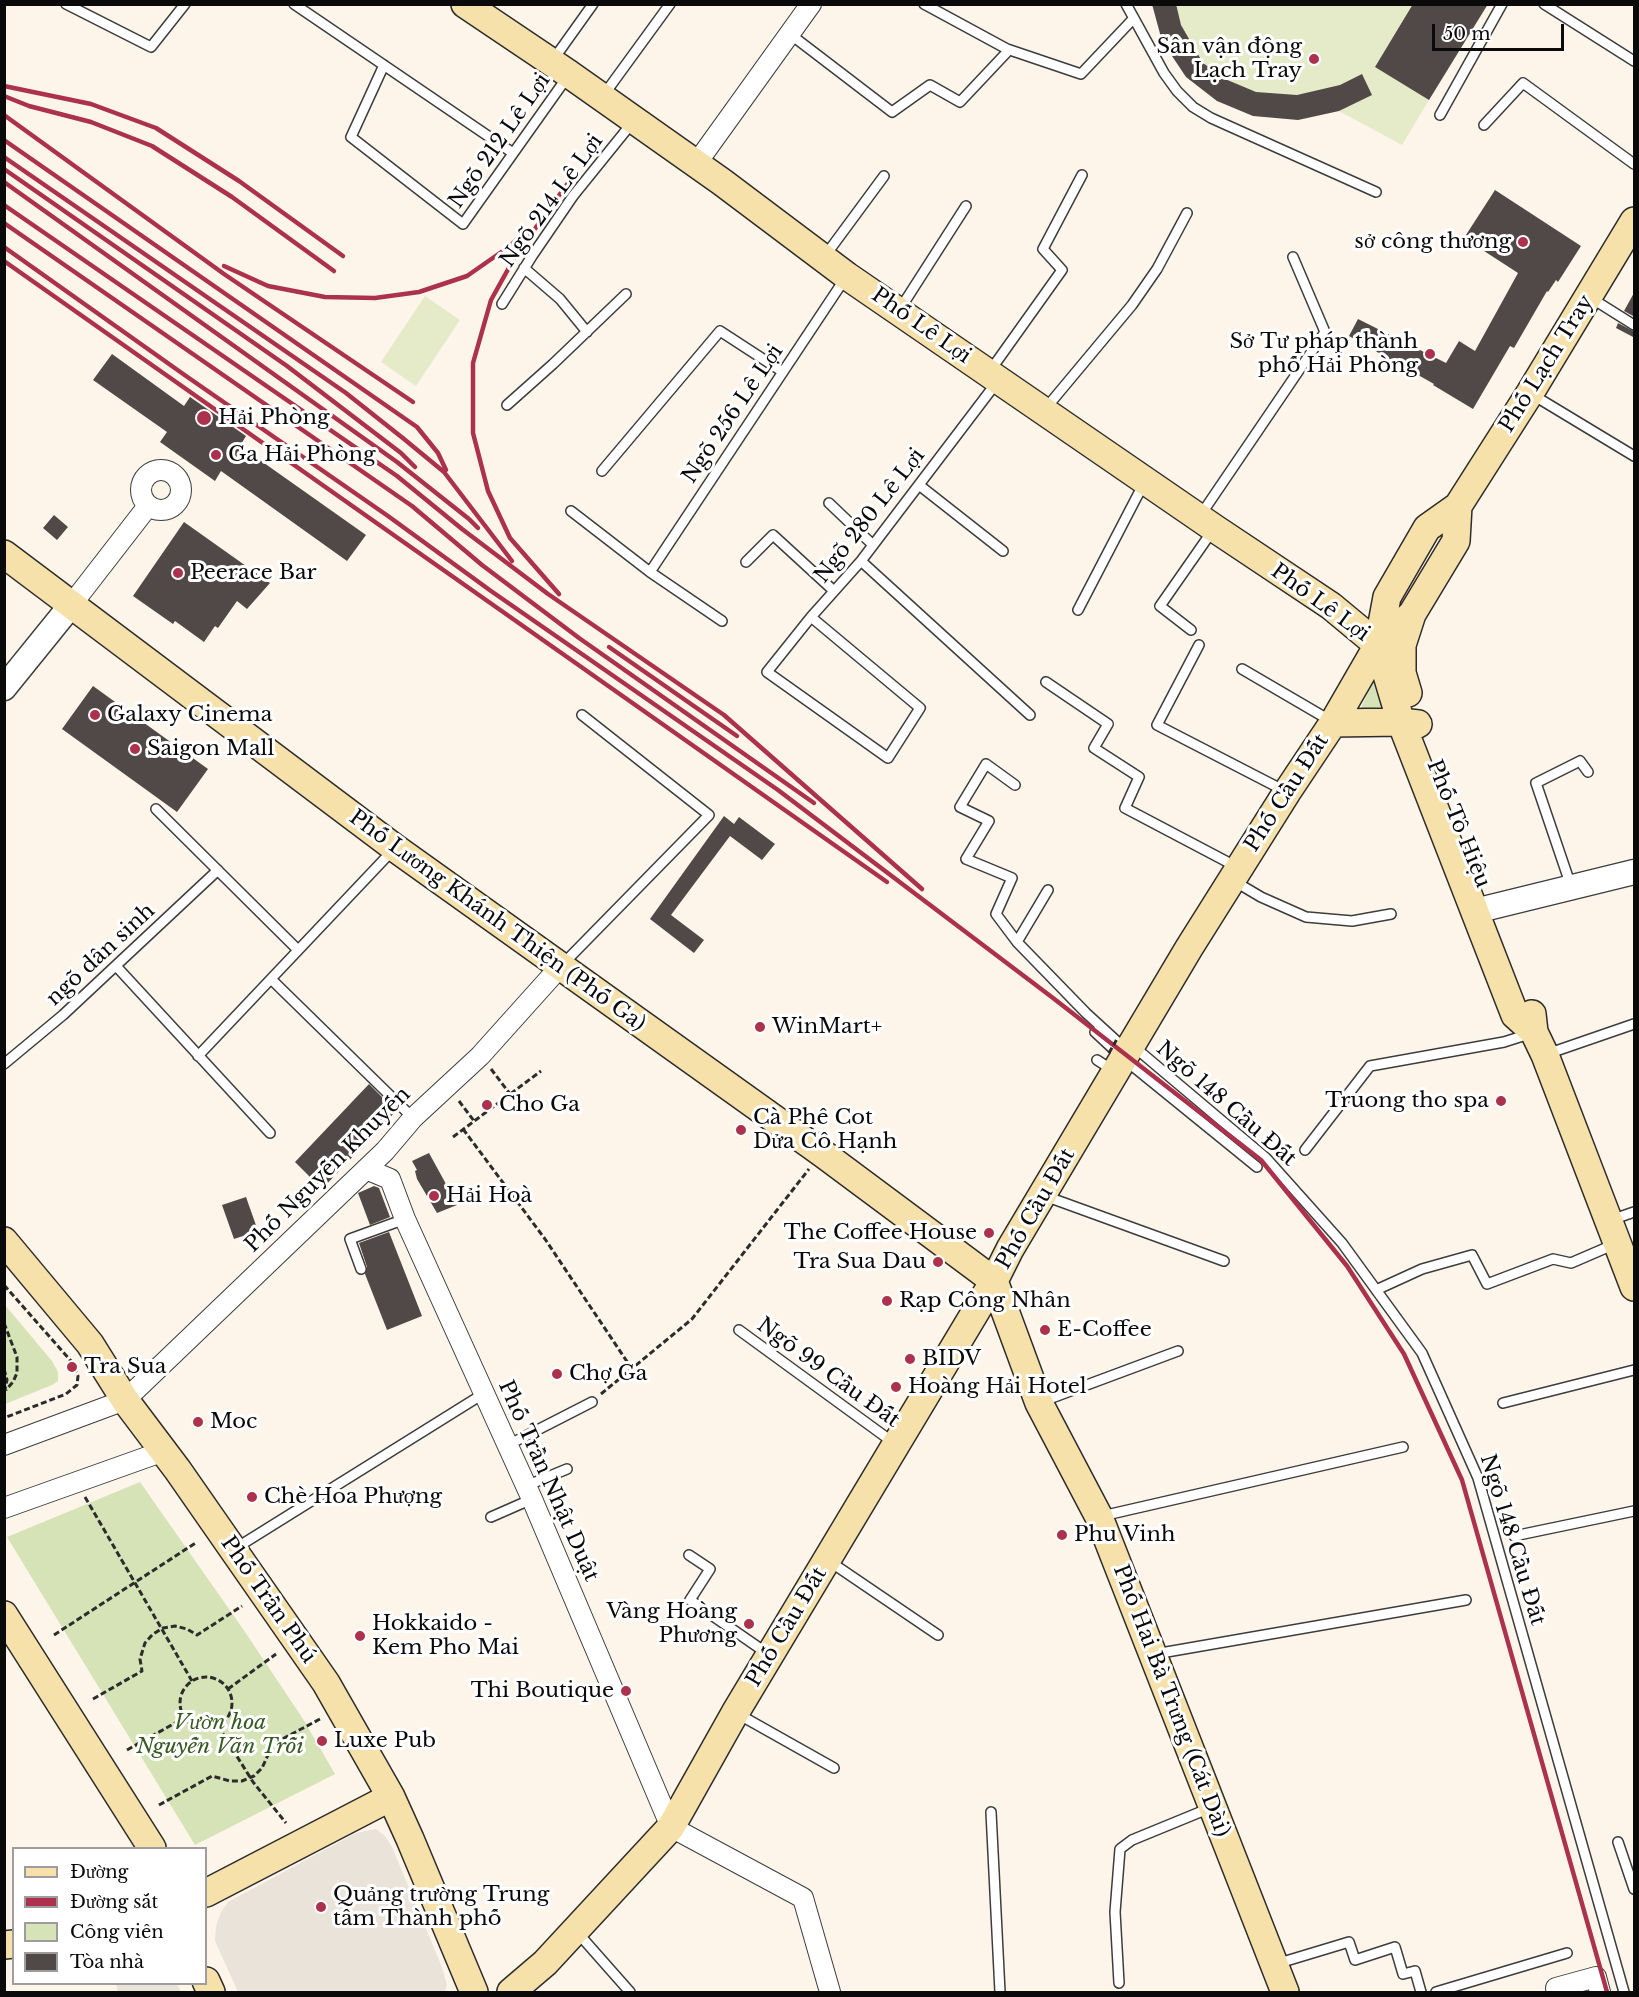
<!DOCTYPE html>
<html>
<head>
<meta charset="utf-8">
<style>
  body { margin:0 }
  #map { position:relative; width:1639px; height:1997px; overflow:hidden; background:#fdf5e9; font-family:"Libre Baskerville",serif }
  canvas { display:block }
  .frame { position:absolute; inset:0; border:6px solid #0a0a0a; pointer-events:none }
  .legend { position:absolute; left:12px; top:1847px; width:195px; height:138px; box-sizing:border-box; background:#fff; border:2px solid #9d9d9d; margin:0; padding:8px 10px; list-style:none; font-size:18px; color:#0a0a0a }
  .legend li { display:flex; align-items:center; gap:12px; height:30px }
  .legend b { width:30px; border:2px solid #9d9d9d }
  .scale { position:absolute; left:1432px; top:24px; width:132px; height:27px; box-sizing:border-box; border:3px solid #0a0a0a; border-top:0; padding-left:8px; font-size:18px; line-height:21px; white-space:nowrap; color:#0a0a0a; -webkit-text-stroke:4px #fff; paint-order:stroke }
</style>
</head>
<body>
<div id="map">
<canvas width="1639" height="1997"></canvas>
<div class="frame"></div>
<ul class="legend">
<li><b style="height:8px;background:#f7e1aa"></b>Đường</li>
<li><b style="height:8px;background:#ab314c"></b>Đường sắt</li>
<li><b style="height:16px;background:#d5e3b7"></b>Công viên</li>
<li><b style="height:16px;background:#514947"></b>Tòa nhà</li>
</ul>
<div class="scale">50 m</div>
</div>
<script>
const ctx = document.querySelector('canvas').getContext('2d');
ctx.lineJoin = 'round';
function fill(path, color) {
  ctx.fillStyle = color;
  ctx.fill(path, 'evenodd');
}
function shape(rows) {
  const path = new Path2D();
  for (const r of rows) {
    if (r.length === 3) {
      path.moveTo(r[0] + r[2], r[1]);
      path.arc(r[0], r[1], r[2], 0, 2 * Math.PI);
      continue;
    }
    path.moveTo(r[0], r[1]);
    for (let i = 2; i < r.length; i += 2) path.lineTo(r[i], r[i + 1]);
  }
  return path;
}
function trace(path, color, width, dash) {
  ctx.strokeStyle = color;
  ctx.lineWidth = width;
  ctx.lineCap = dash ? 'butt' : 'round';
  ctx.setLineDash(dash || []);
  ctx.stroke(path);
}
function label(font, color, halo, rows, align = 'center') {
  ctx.font = font + ' "Libre Baskerville",serif';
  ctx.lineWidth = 6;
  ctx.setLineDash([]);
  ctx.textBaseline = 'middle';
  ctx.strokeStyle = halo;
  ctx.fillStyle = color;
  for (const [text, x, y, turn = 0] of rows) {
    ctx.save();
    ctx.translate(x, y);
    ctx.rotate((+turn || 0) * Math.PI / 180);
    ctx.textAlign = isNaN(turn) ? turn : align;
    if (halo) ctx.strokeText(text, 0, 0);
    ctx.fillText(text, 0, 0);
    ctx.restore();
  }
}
fill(shape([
  [1373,682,1381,707,1360,710],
  [5,1305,52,1361,58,1372,58,1381,52,1385,5,1404],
  [140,1482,243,1629,303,1719,335,1774,195,1845,7,1537]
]), '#d5e3b7');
fill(shape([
  [1152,5,1486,5,1402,145,1339,111,1298,120,1217,101,1186,77,1162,41],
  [425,296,460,320,416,386,381,362]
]), '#e5ebc8');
fill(shape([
  [376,1829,385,1836,392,1847,442,1967,447,1985,445,1992,238,1992,215,1941,216,1926,221,1912,228,1902,356,1833],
  [116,1984,177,1984,181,1992,118,1992]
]), '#eae3da');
fill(shape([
  [1152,4,1176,4,1181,25,1203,63,1225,79,1256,92,1297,95,1340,85,1362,74,1372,95,1339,111,1298,120,1253,116,1217,101,1186,77,1162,41],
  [1413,4,1488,4,1429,100,1375,67],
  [1495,190,1581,246,1558,282,1556,280,1548,292,1547,291,1514,348,1510,346,1473,409,1433,385,1434,384,1349,336,1358,319,1446,363,1459,341,1475,351,1518,273,1464,238],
  [1635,291,1635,317,1624,311],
  [1618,323,1635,332,1635,338,1616,328],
  [112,354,184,406,190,397,246,436,240,446,366,535,347,561,221,471,215,481,160,442,167,432,93,380],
  [54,515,68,527,57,540,43,528],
  [184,522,270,583,247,609,237,601,218,628,215,626,204,642,175,621,173,624,133,596],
  [93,686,208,769,177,812,62,729],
  [724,816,734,824,739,817,775,844,762,860,730,836,671,915,704,940,694,953,650,919],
  [369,1084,396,1111,322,1189,295,1162],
  [429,1153,446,1184,448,1183,457,1205,437,1213,417,1179,415,1171,417,1170,412,1161],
  [374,1186,379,1188,390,1217,370,1225,358,1193],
  [246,1197,258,1231,234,1239,222,1205],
  [389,1232,422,1316,387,1330,365,1274,367,1267,359,1243]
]), '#514947');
const service = shape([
  [66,4,151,47,185,4],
  [294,4,513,153],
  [924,4,1007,49,1081,74,1134,18],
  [1126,4,1164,73,1177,91,1193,107,1211,118,1376,192],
  [1544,4,1634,61],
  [790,34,892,112,930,85,960,102,1009,50],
  [553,60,593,4],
  [384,65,351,137,463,224,568,76],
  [603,96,670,4],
  [1440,115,1502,4],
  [1484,125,1523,83,1634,164],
  [825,256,884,176],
  [524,268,560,299,587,332],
  [1591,298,1634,325],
  [502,304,532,256,573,196,632,123],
  [900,309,966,206],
  [990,371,1062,270,1043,249,1082,175],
  [1533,395,1634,456],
  [507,405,553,364,626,294],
  [1046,408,1132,305,1157,269,1187,213],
  [602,471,720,331,783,372],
  [919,485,1003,551],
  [829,503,873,545],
  [571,511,650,572,722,621],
  [1200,516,1325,332,1293,257],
  [861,561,1030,715],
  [746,562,773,535,834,591],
  [650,572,846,277],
  [1078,610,1144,483],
  [811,617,920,708,888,758,767,672,811,617,861,561,997,382],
  [1191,630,1160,606,1213,530],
  [1199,645,1157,725,1285,791],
  [1242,669,1331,721],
  [1046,682,1108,724,1094,748,1139,777,1125,808,1237,867],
  [1015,785,986,764,960,807,989,821,966,859,1012,878,996,914,1017,942,1086,1013,1121,1045,1132,1045,1266,1158,1342,1243,1422,1353,1478,1478,1624,1992],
  [156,809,298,950],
  [1234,881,1261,897,1306,917,1352,921,1391,914],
  [1571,886,1536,783,1580,761,1588,772],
  [1017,942,1048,890],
  [563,964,709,815,582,715],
  [116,966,270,1133],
  [271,979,413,1118],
  [1095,1032,1124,1059,1257,1167],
  [1547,1054,1634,1024],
  [198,1056,393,850],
  [1097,1060,1114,1071],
  [4,1064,63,1015,218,870],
  [1305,1150,1370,1066,1504,1042,1529,1034],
  [1045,1196,1224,1261],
  [1611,1220,1634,1212],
  [361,1269,350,1239,405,1219],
  [1376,1290,1422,1269,1472,1255,1487,1284,1553,1259,1571,1263,1615,1244],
  [739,1330,894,1443],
  [1041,1402,1178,1351],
  [1503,1403,1634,1370],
  [508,1445,592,1402],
  [526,1486,567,1469],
  [1102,1516,1403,1447],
  [491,1517,532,1499],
  [1514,1536,1634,1511],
  [236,1548,483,1394],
  [689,1555,710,1569,690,1600,768,1654],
  [829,1561,938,1635],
  [1155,1654,1466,1600],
  [738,1714,834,1768],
  [991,1812,1000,1992],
  [1618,1842,1634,1889],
  [577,1932,630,1992],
  [1276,1964,1349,1942,1355,1960,1395,1947,1403,1974,1415,1971,1421,1992],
  [1119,1983,1115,1912,1120,1849,1132,1840,1210,1808],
  [1436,1992,1567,1953]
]);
const minor = shape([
  [696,164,811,4],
  [161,490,20],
  [72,604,148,506],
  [366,1169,390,1179,405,1219,532,1499,671,1827,803,1898,830,1992],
  [4,1445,125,1400,385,1151,413,1118,480,1056,559,968],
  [4,1508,164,1451],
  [1556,1988,1596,1977,1600,1992]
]);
const tertiary = shape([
  [4,688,72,604],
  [1475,911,1634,872]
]);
const secondary = shape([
  [465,4,569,74,722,182,847,276,1214,528,1331,606,1378,645],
  [4,554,395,848,822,1153,994,1281],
  [1408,693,1402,673,1402,645,1412,614],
  [1333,723,1401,722,1418,724],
  [1532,1014,1534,1032,1545,1055,1634,1287],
  [1534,1032,1515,1015,1401,722,1378,645,1387,597,1427,528,1458,506,1530,393,1634,221],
  [4,1241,90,1344,125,1400,177,1469,326,1683,391,1797,410,1839,474,1992],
  [994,1281,1039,1403,1099,1517,1285,1992],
  [4,1615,152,1848],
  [206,1893,391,1797],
  [4,1945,14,1944],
  [206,1981,211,1992],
  [511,1992,545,1963,671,1827,735,1713,994,1281,1010,1249,1189,948,1287,792,1333,723,1378,645,1412,614,1456,541,1458,506]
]);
trace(service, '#3d3d3d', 12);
trace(minor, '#3d3d3d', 22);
trace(tertiary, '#3d3d3d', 27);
trace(secondary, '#2c2c2c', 30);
trace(shape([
  [491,1069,510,1094],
  [459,1101,474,1121],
  [463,1129,545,1239,632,1369],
  [453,1137,541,1071],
  [4,1285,71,1361,78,1376,77,1385,66,1394,4,1418],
  [4,1323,17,1357,17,1373,13,1382,6,1390],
  [4,1369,7,1380,4,1394],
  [601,1394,692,1319,809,1169],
  [85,1497,192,1681],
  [54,1635,197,1542],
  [206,1703,26],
  [228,1689,276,1654],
  [93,1699,142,1671,140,1659,145,1643,153,1634,163,1628,175,1626,187,1629,197,1635,242,1606],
  [218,1726,253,1782,286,1823],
  [127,1750,184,1718],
  [159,1805,212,1776,230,1781,242,1781,254,1776,262,1768,273,1744,320,1719]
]), '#2c2c2c', 3, [6, 3]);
trace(service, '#fff', 9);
trace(minor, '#fff', 20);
trace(tertiary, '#fff', 24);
trace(secondary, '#f7e1aa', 27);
trace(shape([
  [4,86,91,104,156,128,239,181,343,256],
  [4,96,29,106,91,122,152,146,232,197,334,271],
  [4,115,224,274,413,402],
  [4,140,417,427,438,453,446,470],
  [4,157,346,393,404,439,444,472,512,561],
  [4,169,287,366,401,453,415,467],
  [4,182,397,462,469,519,478,528],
  [4,205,397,476,462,529,548,594,724,715,922,889],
  [4,223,412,506,482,565,579,638,814,803],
  [4,247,186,376,388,516,491,591,778,790,1053,998,1261,1160,1347,1266,1404,1354,1462,1480,1607,1992],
  [4,261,887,882],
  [224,266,268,286,325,297,375,298,419,292,467,276,510,246,524,232],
  [559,594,510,538,488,491,473,433,473,363,491,300,516,255,568,183],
  [609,647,737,736]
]), '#ab314c', 4.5);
trace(shape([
  [1109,1053,1117,1039]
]), '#2c2c2c', 3, [6, 3]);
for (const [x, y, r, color] of [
  [1314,59,6,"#ab314c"],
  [1523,242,6,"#ab314c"],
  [1430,354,6,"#ab314c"],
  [204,418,8,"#ab314c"],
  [216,455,6,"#ab314c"],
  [178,573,6,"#ab314c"],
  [95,715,6,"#ab314c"],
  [135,749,6,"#ab314c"],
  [760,1027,6,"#ab314c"],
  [1501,1101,6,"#ab314c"],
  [487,1105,6,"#ab314c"],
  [741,1130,6,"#ab314c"],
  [434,1196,6,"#ab314c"],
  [989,1233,6,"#ab314c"],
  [938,1262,6,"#ab314c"],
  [887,1301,6,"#ab314c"],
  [1045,1330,6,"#ab314c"],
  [910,1359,6,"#ab314c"],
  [72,1367,6,"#ab314c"],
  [557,1374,6,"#ab314c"],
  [896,1387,6,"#ab314c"],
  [198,1422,6,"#ab314c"],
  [252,1497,6,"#ab314c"],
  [1062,1535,6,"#ab314c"],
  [749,1624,6,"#ab314c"],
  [360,1636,6,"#ab314c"],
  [626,1691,6,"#ab314c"],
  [322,1741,6,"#ab314c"],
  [321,1907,6,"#ab314c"]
]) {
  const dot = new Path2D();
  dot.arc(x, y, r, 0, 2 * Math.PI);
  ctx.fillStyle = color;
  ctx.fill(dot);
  trace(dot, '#fff', 2);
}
label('21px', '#0a0a0a', '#fff', [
  ["Sân vận động",1302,47,"right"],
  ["Lạch Tray",1302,71,"right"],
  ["sở công thương",1511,242,"right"],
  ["Sở Tư pháp thành",1418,342,"right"],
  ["phố Hải Phòng",1418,366,"right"],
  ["Hải Phòng",218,418],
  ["Ga Hải Phòng",228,455],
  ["Peerace Bar",190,573],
  ["Galaxy Cinema",107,715],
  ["Saigon Mall",147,749],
  ["WinMart+",772,1027],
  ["Truong tho spa",1489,1101,"right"],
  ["Cho Ga",499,1105],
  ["Cà Phê Cot",753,1118],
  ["Dửa Cô Hạnh",753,1142],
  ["Hải Hoà",446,1196],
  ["The Coffee House",977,1233,"right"],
  ["Tra Sua Dau",926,1262,"right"],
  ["Rạp Công Nhân",899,1301],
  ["E-Coffee",1057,1330],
  ["BIDV",922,1359],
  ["Tra Sua",84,1367],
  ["Chợ Ga",569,1374],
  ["Hoàng Hải Hotel",908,1387],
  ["Moc",210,1422],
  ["Chè Hoa Phượng",264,1497],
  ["Phu Vinh",1074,1535],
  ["Vàng Hoàng",737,1612,"right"],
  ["Phương",737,1636,"right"],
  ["Hokkaido -",372,1624],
  ["Kem Pho Mai",372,1648],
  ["Thi Boutique",614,1691,"right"],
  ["Luxe Pub",334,1741],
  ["Quảng trường Trung",333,1895],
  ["tâm Thành phố",333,1919]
], 'left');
label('21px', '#0a0a0a', '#fff', [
  ["Ngõ 212 Lê Lợi",500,141,-55],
  ["Ngõ 214 Lê Lợi",552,201,-54],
  ["Phố Lê Lợi",921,326,35],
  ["Phố Lạch Tray",1547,364,-58],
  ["Ngõ 256 Lê Lợi",733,414,-56],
  ["Ngõ 280 Lê Lợi",870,516,-52],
  ["Phố Lê Lợi",1320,603,36],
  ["Phố Cầu Đất",1287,793,-57],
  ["Phố Tô Hiệu",1458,824,68],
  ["Phố Lương Khánh Thiện (Phố Ga)",497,921,36],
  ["ngõ dân sinh",101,955,-43],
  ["Ngõ 148 Cầu Đất",1226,1104,41],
  ["Phố Nguyễn Khuyến",328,1170,-45],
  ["Phố Cầu Đất",1036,1209,-60],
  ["Ngõ 99 Cầu Đất",828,1373,36],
  ["Phố Trần Nhật Duật",548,1481,66],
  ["Ngõ 148 Cầu Đất",1512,1540,73],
  ["Phố Trần Phú",268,1600,55],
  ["Phố Cầu Đất",787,1627,-59],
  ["Phố Hai Bà Trưng (Cát Dài)",1171,1701,69]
]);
label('italic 21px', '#375a22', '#fff', [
  ["Vườn hoa",220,1723],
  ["Nguyễn Văn Trỗi",220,1747]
]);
</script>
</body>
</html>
